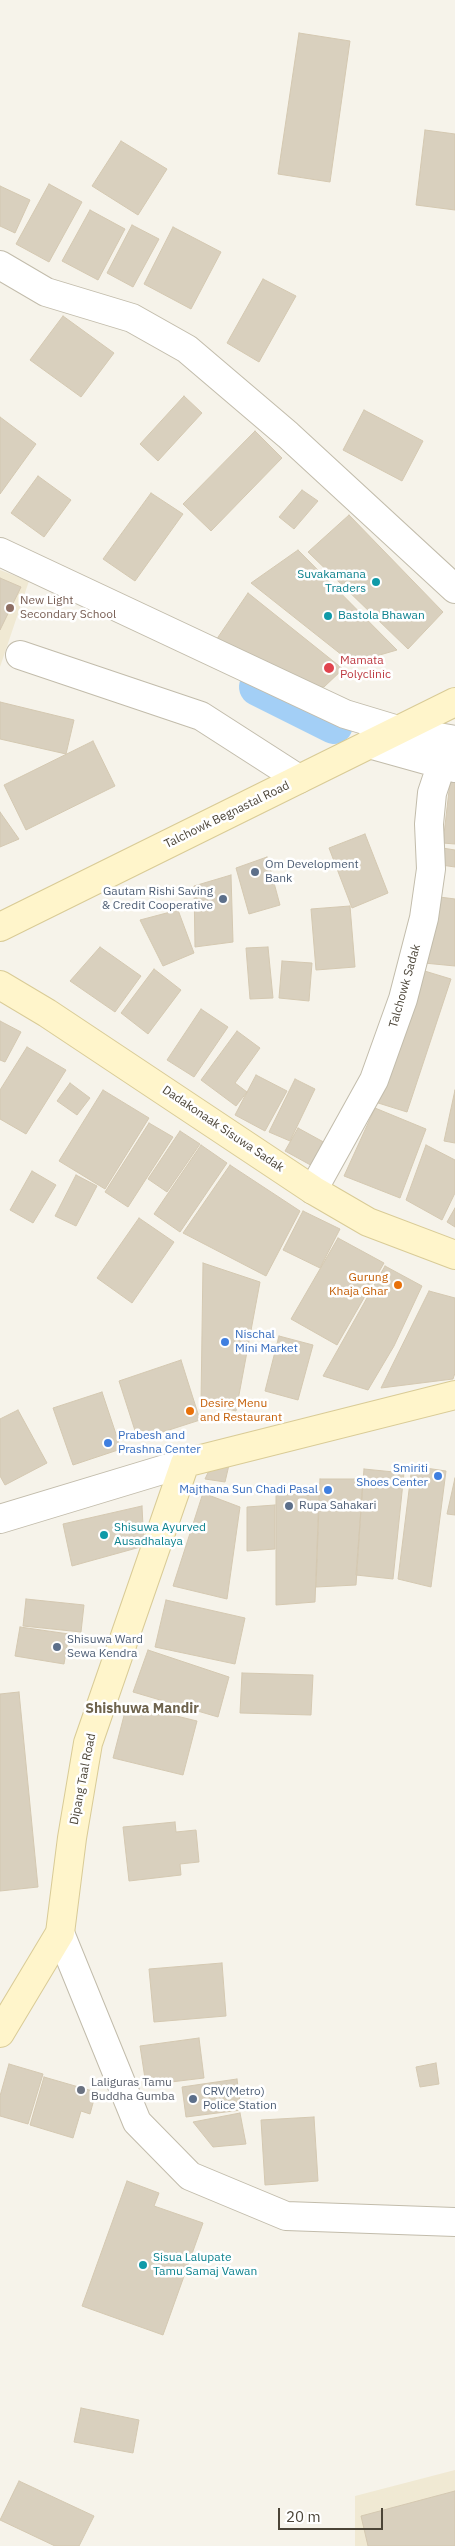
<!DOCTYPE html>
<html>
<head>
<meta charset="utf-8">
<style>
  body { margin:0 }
  #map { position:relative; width:455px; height:2546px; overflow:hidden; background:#f6f3ea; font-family:"IBM Plex Sans",sans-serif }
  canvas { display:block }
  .scale { position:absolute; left:278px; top:2508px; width:105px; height:22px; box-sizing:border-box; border:2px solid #4b4437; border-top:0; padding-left:6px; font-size:15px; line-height:18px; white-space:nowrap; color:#4b4437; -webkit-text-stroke:4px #fff; paint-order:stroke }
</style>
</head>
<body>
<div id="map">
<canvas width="455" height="2546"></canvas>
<div class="scale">20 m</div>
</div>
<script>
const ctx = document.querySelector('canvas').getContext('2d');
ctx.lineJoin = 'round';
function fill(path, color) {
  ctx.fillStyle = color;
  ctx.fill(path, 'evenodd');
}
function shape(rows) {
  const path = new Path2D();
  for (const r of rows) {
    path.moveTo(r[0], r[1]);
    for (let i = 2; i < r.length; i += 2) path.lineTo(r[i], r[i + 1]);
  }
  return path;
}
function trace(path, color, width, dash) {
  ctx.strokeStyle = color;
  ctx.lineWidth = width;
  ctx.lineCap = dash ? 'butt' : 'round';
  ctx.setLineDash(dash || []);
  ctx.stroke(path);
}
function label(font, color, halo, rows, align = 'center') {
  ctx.font = font + ' "IBM Plex Sans",sans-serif';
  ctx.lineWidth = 5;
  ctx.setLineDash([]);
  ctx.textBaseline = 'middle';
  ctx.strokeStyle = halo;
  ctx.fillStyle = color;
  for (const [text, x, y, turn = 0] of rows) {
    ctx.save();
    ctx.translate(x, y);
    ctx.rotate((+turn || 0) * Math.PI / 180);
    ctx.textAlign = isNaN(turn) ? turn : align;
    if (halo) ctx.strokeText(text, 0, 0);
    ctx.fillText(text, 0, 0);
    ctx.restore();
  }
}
fill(shape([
  [0,570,29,581,0,667],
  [455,2470,455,2546,355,2546,355,2496]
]), '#f0e9d3');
trace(shape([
  [258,687,334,725]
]), '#a3cff6', 38);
const building = shape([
  [299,33,350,41,330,182,278,174,299,33],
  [425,130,455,134,455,210,416,205,425,130],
  [121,141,167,169,138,215,92,186,121,141],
  [49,184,82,202,49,262,16,244,49,184],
  [0,186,30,200,15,233,0,226,0,186],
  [90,210,125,229,98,280,62,261,90,210],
  [132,225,159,239,133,287,107,273,132,225],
  [173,227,221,252,191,309,144,284,173,227],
  [263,279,296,296,259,362,227,343,263,279],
  [63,316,114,353,81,397,30,360,63,316],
  [184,396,202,413,158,461,140,444,184,396],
  [364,410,423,441,402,481,343,450,364,410],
  [0,417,36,444,0,494,0,417],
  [255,431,282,458,211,531,183,504,255,431],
  [38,476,71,500,44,537,11,513,38,476],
  [302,490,318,501,294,529,279,517,302,490],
  [151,493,183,514,135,581,103,559,151,493],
  [349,515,443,612,408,649,308,552,349,515],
  [298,550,397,650,352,663,251,583,298,550],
  [0,578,21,587,0,630,0,578],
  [248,593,343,669,324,687,299,688,212,646,248,593],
  [0,702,74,720,66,754,0,739,0,702],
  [93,741,115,786,26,830,4,785,93,741],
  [450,782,455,782,455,844,443,843,450,782],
  [0,812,19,839,0,847,0,812],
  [365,834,388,893,352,908,329,848,365,834],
  [436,847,455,850,455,867,434,864,436,847],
  [267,857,280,905,249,914,236,868,267,857],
  [231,875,233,942,195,947,194,886,231,875],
  [432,896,455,899,455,966,424,963,432,896],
  [350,906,355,967,316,970,311,909,350,906],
  [178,910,194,953,163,966,140,920,178,910],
  [100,947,141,976,115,1012,70,981,100,947],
  [268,947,273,998,250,999,246,948,268,947],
  [282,961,312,963,309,1001,279,998,282,961],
  [154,969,181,990,148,1034,121,1013,154,969],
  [418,969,451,979,407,1112,375,1102,418,969],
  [201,1009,228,1027,194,1077,167,1060,201,1009],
  [0,1021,21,1032,5,1062,0,1060,0,1021],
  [237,1031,260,1048,235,1083,247,1092,236,1106,201,1080,237,1031],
  [27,1047,66,1070,26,1134,0,1119,0,1090,27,1047],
  [256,1075,287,1091,265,1131,235,1115,256,1075],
  [295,1079,315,1089,290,1141,269,1132,295,1079],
  [70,1083,90,1098,77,1115,57,1101,70,1083],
  [103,1090,149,1118,105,1189,59,1161,103,1090],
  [455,1090,455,1143,444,1141,455,1090],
  [375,1108,426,1129,400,1198,344,1176,375,1108],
  [149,1123,173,1137,128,1207,105,1192,149,1123],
  [298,1128,329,1145,316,1168,285,1151,298,1128],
  [180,1131,200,1144,167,1192,148,1179,180,1131],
  [201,1145,227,1163,180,1232,154,1214,201,1145],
  [426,1145,455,1160,455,1193,442,1220,406,1200,426,1145],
  [230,1165,300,1211,266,1276,183,1233,230,1165],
  [32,1171,56,1185,33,1223,10,1210,32,1171],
  [76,1175,97,1186,76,1226,55,1216,76,1175],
  [455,1208,455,1227,447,1222,455,1208],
  [303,1211,340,1229,320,1268,283,1250,303,1211],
  [139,1218,174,1242,132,1303,97,1278,139,1218],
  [338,1238,384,1263,337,1345,291,1319,338,1238],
  [203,1263,260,1282,236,1411,201,1402,203,1263],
  [385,1266,422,1286,394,1346,368,1390,323,1376,385,1266],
  [429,1291,455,1298,455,1373,453,1379,381,1388,429,1291],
  [279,1336,313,1345,298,1400,265,1391,279,1336],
  [181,1360,200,1420,138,1440,119,1381,181,1360],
  [102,1392,121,1449,73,1465,53,1408,102,1392],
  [18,1410,47,1463,5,1485,0,1476,0,1419,18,1410],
  [212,1464,229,1465,225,1482,205,1479,212,1464],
  [412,1466,446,1471,431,1587,398,1579,412,1466],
  [364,1469,404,1473,393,1579,356,1575,364,1469],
  [455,1478,455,1515,447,1514,455,1478],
  [320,1479,363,1479,356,1585,316,1587,320,1479],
  [203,1493,240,1507,227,1599,173,1586,203,1493],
  [276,1494,319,1495,315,1602,276,1605,276,1494],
  [275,1505,275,1549,247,1551,247,1507,275,1505],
  [142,1506,144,1546,72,1566,63,1524,142,1506],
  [26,1599,84,1605,81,1632,23,1626,26,1599],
  [166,1600,245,1618,235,1664,155,1647,166,1600],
  [20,1627,69,1634,64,1664,15,1656,20,1627],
  [148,1650,229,1677,218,1717,133,1692,148,1650],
  [242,1673,313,1675,311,1715,240,1713,242,1673],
  [19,1692,38,1887,0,1891,0,1694,19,1692],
  [127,1704,197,1721,183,1775,113,1758,127,1704],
  [175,1822,176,1832,196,1830,199,1862,180,1864,181,1875,129,1881,123,1827,175,1822],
  [222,1963,226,2016,154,2022,149,1969,222,1963],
  [199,2038,204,2078,146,2085,140,2046,199,2038],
  [436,2063,439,2084,420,2087,416,2067,436,2063],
  [9,2064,43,2074,28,2124,0,2116,0,2096,9,2064],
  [44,2077,96,2092,90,2114,81,2111,73,2138,30,2125,44,2077],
  [237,2079,241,2110,186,2117,182,2087,237,2079],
  [240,2113,246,2144,213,2147,193,2122,240,2113],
  [314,2117,318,2181,265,2185,261,2120,314,2117],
  [127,2181,159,2193,154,2206,203,2223,163,2335,82,2306,127,2181],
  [81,2408,139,2420,133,2453,74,2442,81,2408],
  [19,2481,94,2516,79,2546,55,2546,0,2520,19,2481],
  [455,2491,455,2546,368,2546,361,2516,455,2491]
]);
fill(building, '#d9d0be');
trace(building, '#d4c8b1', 1);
const minor = shape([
  [0,265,46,292,132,318,187,349,288,435,455,589],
  [0,552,345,714,398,730,455,740],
  [20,655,201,716,299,779],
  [369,744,455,768],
  [313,1190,374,1080,403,999,424,918,431,869,429,824,432,793,441,766],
  [0,1519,185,1463],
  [60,1933,137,2122,190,2176,286,2216,455,2222]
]);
const secondary = shape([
  [0,927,455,702],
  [0,985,47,1013,313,1190,368,1222,455,1255],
  [0,2033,60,1933,72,1838,88,1743,185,1463,455,1395]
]);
trace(minor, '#c2bcab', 30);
trace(secondary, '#d9cb96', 30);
trace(minor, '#fff', 28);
trace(secondary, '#fff5cb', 28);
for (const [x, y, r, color] of [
  [376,582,5,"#0f9aa8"],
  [10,608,5,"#8d6e63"],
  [328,616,5,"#0f9aa8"],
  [329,668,6,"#e0444e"],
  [255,872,5,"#5c6f8a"],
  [223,899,5,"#5c6f8a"],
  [398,1285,5,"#e8710a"],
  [225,1342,5,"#3f7fe0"],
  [190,1411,5,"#e8710a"],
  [108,1443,5,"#3f7fe0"],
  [438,1476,5,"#3f7fe0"],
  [328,1490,5,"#3f7fe0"],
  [289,1506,5,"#5c6f8a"],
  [104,1535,5,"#0f9aa8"],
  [57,1647,5,"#5c6f8a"],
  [81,2090,5,"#6b7280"],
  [193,2099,5,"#5c6f8a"],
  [143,2265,5,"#0f9aa8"]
]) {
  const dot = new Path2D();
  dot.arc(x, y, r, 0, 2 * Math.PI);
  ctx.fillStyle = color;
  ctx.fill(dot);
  trace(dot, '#fff', 2);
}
label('12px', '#0d838f', '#fff', [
  ["Suvakamana",366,575,"right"],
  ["Traders",366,589,"right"],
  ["Bastola Bhawan",338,616],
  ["Shisuwa Ayurved",114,1528],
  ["Ausadhalaya",114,1542],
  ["Sisua Lalupate",153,2258],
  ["Tamu Samaj Vawan",153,2272]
], 'left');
label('12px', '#785e54', '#fff', [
  ["New Light",20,601],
  ["Secondary School",20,615]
], 'left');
label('12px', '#be3a42', '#fff', [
  ["Mamata",340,661],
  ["Polyclinic",340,675]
], 'left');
label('12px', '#4b4437', '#fff', [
  ["Talchowk Begnastal Road",227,815,-26],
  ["Talchowk Sadak",405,986,-74],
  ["Dadakonaak Sisuwa Sadak",223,1129,34],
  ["Dipang Taal Road",83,1779,-79]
]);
label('12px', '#4e5e75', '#fff', [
  ["Om Development",265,865],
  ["Bank",265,879],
  ["Gautam Rishi Saving",213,892,"right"],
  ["& Credit Cooperative",213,906,"right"],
  ["Rupa Sahakari",299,1506],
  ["Shisuwa Ward",67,1640],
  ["Sewa Kendra",67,1654],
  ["CRV(Metro)",203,2092],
  ["Police Station",203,2106]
], 'left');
label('12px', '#c56008', '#fff', [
  ["Gurung",388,1278],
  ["Khaja Ghar",388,1292],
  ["Desire Menu",200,1404,"left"],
  ["and Restaurant",200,1418,"left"]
], 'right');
label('12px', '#366cbe', '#fff', [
  ["Nischal",235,1335],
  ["Mini Market",235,1349],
  ["Prabesh and",118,1436],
  ["Prashna Center",118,1450],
  ["Smiriti",428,1469,"right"],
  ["Shoes Center",428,1483,"right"],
  ["Majthana Sun Chadi Pasal",318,1490,"right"]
], 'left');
label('12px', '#5b616d', '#fff', [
  ["Laliguras Tamu",91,2083],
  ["Buddha Gumba",91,2097]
], 'left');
label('bold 14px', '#6e634d', '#fff', [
  ["Shishuwa Mandir",142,1709]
]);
</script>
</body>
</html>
